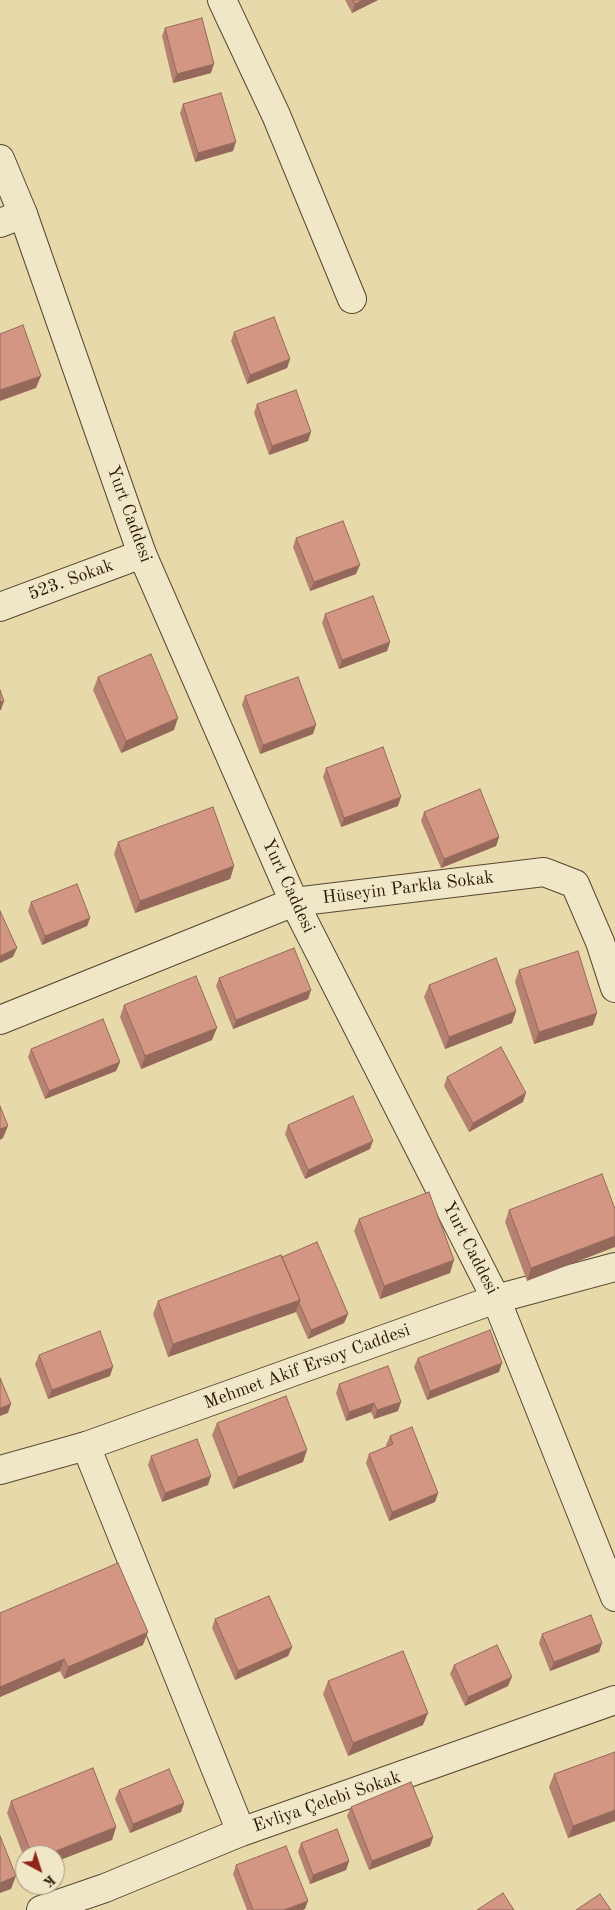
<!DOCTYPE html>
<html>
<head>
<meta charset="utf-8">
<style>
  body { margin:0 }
  #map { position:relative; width:615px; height:1910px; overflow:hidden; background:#e8d9ab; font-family:"Old Standard TT",serif }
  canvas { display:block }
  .north { position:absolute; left:15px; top:1845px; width:50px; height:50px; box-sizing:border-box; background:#f0e6c8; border:1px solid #a0937a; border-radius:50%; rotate:140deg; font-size:14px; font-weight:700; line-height:20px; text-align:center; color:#281606 }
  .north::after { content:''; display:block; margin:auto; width:18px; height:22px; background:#8f2418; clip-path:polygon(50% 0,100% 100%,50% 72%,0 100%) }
</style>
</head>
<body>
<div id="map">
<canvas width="615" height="1910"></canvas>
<div class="north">K</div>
</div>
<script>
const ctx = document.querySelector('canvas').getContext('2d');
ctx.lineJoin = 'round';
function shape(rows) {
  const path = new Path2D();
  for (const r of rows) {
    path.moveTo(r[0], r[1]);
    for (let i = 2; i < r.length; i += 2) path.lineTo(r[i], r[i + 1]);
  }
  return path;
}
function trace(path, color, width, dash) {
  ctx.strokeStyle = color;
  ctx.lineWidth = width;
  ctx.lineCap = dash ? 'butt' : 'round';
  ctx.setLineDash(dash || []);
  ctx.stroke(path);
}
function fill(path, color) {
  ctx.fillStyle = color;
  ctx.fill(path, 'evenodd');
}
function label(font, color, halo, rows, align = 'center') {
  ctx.font = font + ' "Old Standard TT",serif';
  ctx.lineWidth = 4.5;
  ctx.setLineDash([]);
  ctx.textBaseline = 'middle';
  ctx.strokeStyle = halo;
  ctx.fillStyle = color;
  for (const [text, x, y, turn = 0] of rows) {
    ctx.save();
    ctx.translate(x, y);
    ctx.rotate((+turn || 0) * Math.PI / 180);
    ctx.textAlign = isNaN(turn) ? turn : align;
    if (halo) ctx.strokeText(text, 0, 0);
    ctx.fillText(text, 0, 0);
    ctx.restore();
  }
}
const minor = shape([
  [222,0,276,115,352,299],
  [0,223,23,214],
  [0,607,142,554],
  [0,1020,294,902,544,872,575,884,600,942,615,988],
  [86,1446,241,1832],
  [41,1910,105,1888,241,1832,615,1700]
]);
const tertiary = shape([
  [0,159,23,214,142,554,294,902,496,1299,615,1597],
  [0,1470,86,1446,496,1299,615,1267]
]);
trace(minor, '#58472f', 30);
trace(tertiary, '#58472f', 30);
trace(minor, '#f0e6c8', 28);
trace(tertiary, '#f0e6c8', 28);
fill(shape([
  [345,0,378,0,352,13],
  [165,28,211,73,173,83,162,36],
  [183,104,233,151,195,162,180,113],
  [234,332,290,359,287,368,247,384,231,341],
  [257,404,308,441,269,455,254,413],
  [296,538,356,574,310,591,293,547],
  [325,614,390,642,387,651,339,669,322,623],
  [98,677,174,730,121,753,93,690],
  [245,696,313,734,260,754,242,705],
  [326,768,398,806,341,827,323,777],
  [424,812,499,837,496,846,441,868,421,821],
  [118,842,234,866,230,879,135,913,114,854],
  [31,902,90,918,87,926,42,945,28,911],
  [519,970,593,1025,534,1044,515,982],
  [219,978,311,990,308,999,233,1029,216,986],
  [429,985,516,1011,512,1023,445,1049,424,997],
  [124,1005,212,1040,141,1069,120,1017],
  [31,1049,120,1062,116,1071,45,1099,28,1057],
  [447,1077,523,1102,469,1132,444,1086],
  [288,1125,370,1149,305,1179,285,1134],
  [615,1209,527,1281,505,1222,509,1210],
  [359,1219,450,1273,380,1299,354,1231],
  [282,1257,348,1314,344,1323,308,1339,296,1312,168,1357,153,1314,158,1301],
  [39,1355,110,1376,48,1399,35,1364],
  [418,1358,499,1372,427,1400,414,1367],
  [339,1384,398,1411,374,1419,371,1412,346,1421,336,1393],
  [217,1423,303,1462,233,1489,212,1435],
  [390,1436,438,1493,435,1502,389,1521,366,1463,369,1454,387,1447,386,1445],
  [151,1456,208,1485,162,1502,148,1465],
  [0,1613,143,1645,64,1679,60,1671,0,1697],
  [215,1619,292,1647,288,1656,235,1680,212,1628],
  [542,1634,602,1643,599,1652,550,1671,539,1643],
  [454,1665,508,1686,465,1706,450,1674],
  [328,1681,423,1725,348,1756,323,1694],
  [615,1752,615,1821,568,1838,549,1787,554,1774],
  [119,1790,184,1803,181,1812,130,1833,115,1799],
  [11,1801,116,1827,112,1840,55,1855,25,1855,25,1860,7,1813],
  [351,1807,433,1837,430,1846,369,1870,347,1816],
  [301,1843,349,1861,346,1870,310,1884,298,1852],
  [236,1865,305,1909,247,1910,233,1874]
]), '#b58170');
fill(shape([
  [363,0,378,0,352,13,355,4],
  [214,64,211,73,173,83,177,74],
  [236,142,233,151,195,162,198,153],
  [290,359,287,368,247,384,250,375],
  [41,376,36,388,0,401,0,390],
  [311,432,308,441,269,455,272,446],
  [360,565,356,574,310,591,314,582],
  [390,642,387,651,339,669,342,660],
  [4,701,1,710,0,710,0,702],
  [178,718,174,730,121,753,126,741],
  [316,725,313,734,260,754,263,745],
  [401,797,398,806,341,827,344,818],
  [499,837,496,846,441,868,444,859],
  [234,866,230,879,135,913,140,901],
  [90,918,87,926,42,945,45,936],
  [17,948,13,957,0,963,0,956],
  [311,990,308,999,233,1029,236,1020],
  [516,1011,512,1023,445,1049,449,1037],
  [597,1013,593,1025,534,1044,539,1032],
  [217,1028,212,1040,141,1069,145,1056],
  [120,1062,116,1071,45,1099,49,1091],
  [526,1093,523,1102,469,1132,473,1123],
  [8,1126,3,1138,0,1140,0,1129],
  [373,1141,370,1149,305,1179,308,1170],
  [615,1236,615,1247,527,1281,531,1268],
  [454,1260,450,1273,380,1299,384,1286],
  [300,1300,296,1312,168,1357,173,1344],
  [348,1314,344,1323,308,1339,311,1330],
  [502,1363,499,1372,427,1400,430,1391],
  [113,1367,110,1376,48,1399,52,1390],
  [401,1402,398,1411,374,1419,377,1410],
  [374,1403,371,1412,346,1421,349,1412],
  [11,1404,8,1413,0,1416,0,1408],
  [307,1450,303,1462,233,1489,238,1477],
  [211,1476,208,1485,162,1502,165,1493],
  [438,1493,435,1502,389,1521,392,1512],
  [148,1632,143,1645,64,1679,68,1667],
  [602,1643,599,1652,550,1671,554,1662],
  [292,1647,288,1656,235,1680,238,1671],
  [64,1659,60,1671,0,1697,0,1687],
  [512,1677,508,1686,465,1706,468,1697],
  [428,1713,423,1725,348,1756,353,1743],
  [184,1803,181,1812,130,1833,133,1824],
  [615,1810,615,1821,568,1838,573,1826],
  [116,1827,112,1840,55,1862,55,1855,46,1855],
  [433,1837,430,1846,369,1870,372,1861],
  [349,1861,346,1870,310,1884,313,1875],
  [16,1876,11,1889,0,1893,0,1883],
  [308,1901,305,1909,303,1910,284,1910]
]), '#94695b');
const building = shape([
  [353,0,363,0,355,4,353,0],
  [202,18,214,64,177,74,165,28,202,18],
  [221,93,236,142,198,153,183,104,221,93],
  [274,317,290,359,250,375,234,332,274,317],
  [23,325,41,376,0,390,0,334,23,325],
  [296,390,311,432,272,446,257,404,296,390],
  [343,521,360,565,314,582,296,538,343,521],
  [373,596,390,642,342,660,325,614,373,596],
  [151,654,178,718,126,741,98,677,151,654],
  [298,677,316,725,263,745,245,696,298,677],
  [0,690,4,701,0,702,0,690],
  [383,747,401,797,344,818,326,768,383,747],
  [480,789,499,837,444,859,424,812,480,789],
  [213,807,234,866,140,901,118,842,213,807],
  [77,884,90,918,45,936,31,902,77,884],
  [0,911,17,948,0,956,0,911],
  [294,948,311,990,236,1020,219,978,294,948],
  [578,951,597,1013,539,1032,519,970,578,951],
  [496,958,516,1011,449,1037,429,985,496,958],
  [196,976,217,1028,145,1056,124,1005,196,976],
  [103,1019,120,1062,49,1091,31,1049,103,1019],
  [501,1047,526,1093,473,1123,447,1077,501,1047],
  [353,1096,373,1141,308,1170,288,1125,353,1096],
  [0,1106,8,1126,0,1129,0,1106],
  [602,1174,615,1209,615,1236,531,1268,509,1210,602,1174],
  [429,1192,454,1260,384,1286,359,1219,429,1192],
  [317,1242,348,1314,311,1330,299,1303,300,1300,282,1257,317,1242],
  [281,1255,300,1300,173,1344,158,1301,281,1255],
  [490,1330,502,1363,430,1391,418,1358,490,1330],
  [100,1331,113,1367,52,1390,39,1355,100,1331],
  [388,1366,401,1402,377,1410,374,1403,349,1412,339,1384,388,1366],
  [0,1378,11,1404,0,1408,0,1378],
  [286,1396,307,1450,238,1477,217,1423,286,1396],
  [412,1427,438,1493,392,1512,369,1454,393,1444,390,1436,412,1427],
  [197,1439,211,1476,165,1493,151,1456,197,1439],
  [118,1563,148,1632,68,1667,64,1659,0,1687,0,1613,118,1563],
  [269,1596,292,1647,238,1671,215,1619,269,1596],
  [591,1615,602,1643,554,1662,542,1634,591,1615],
  [497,1645,512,1677,468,1697,454,1665,497,1645],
  [403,1651,428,1713,353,1743,328,1681,403,1651],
  [615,1752,615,1810,573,1826,554,1774,615,1752],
  [93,1768,116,1827,46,1855,32,1855,11,1801,93,1768],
  [169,1769,184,1803,133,1824,119,1790,169,1769],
  [411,1782,433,1837,372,1861,351,1807,411,1782],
  [337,1829,349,1861,313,1875,301,1843,337,1829],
  [0,1836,16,1876,0,1883,0,1836],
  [286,1846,308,1901,284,1910,253,1910,236,1865,286,1846],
  [503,1893,514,1910,477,1910,503,1893],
  [600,1894,611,1910,576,1910,600,1894]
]);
fill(building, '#d39682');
trace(building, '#94695b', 1);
label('18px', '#281606', '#f0e6c8', [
  ["Yurt Caddesi",129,514,70],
  ["523. Sokak",71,580,-20],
  ["Yurt Caddesi",288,886,65],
  ["Hüseyin Parkla Sokak",408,888,-7],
  ["Yurt Caddesi",470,1248,63],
  ["Mehmet Akif Ersoy Caddesi",307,1367,-20],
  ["Evliya Çelebi Sokak",327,1802,-19]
]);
</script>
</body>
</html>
